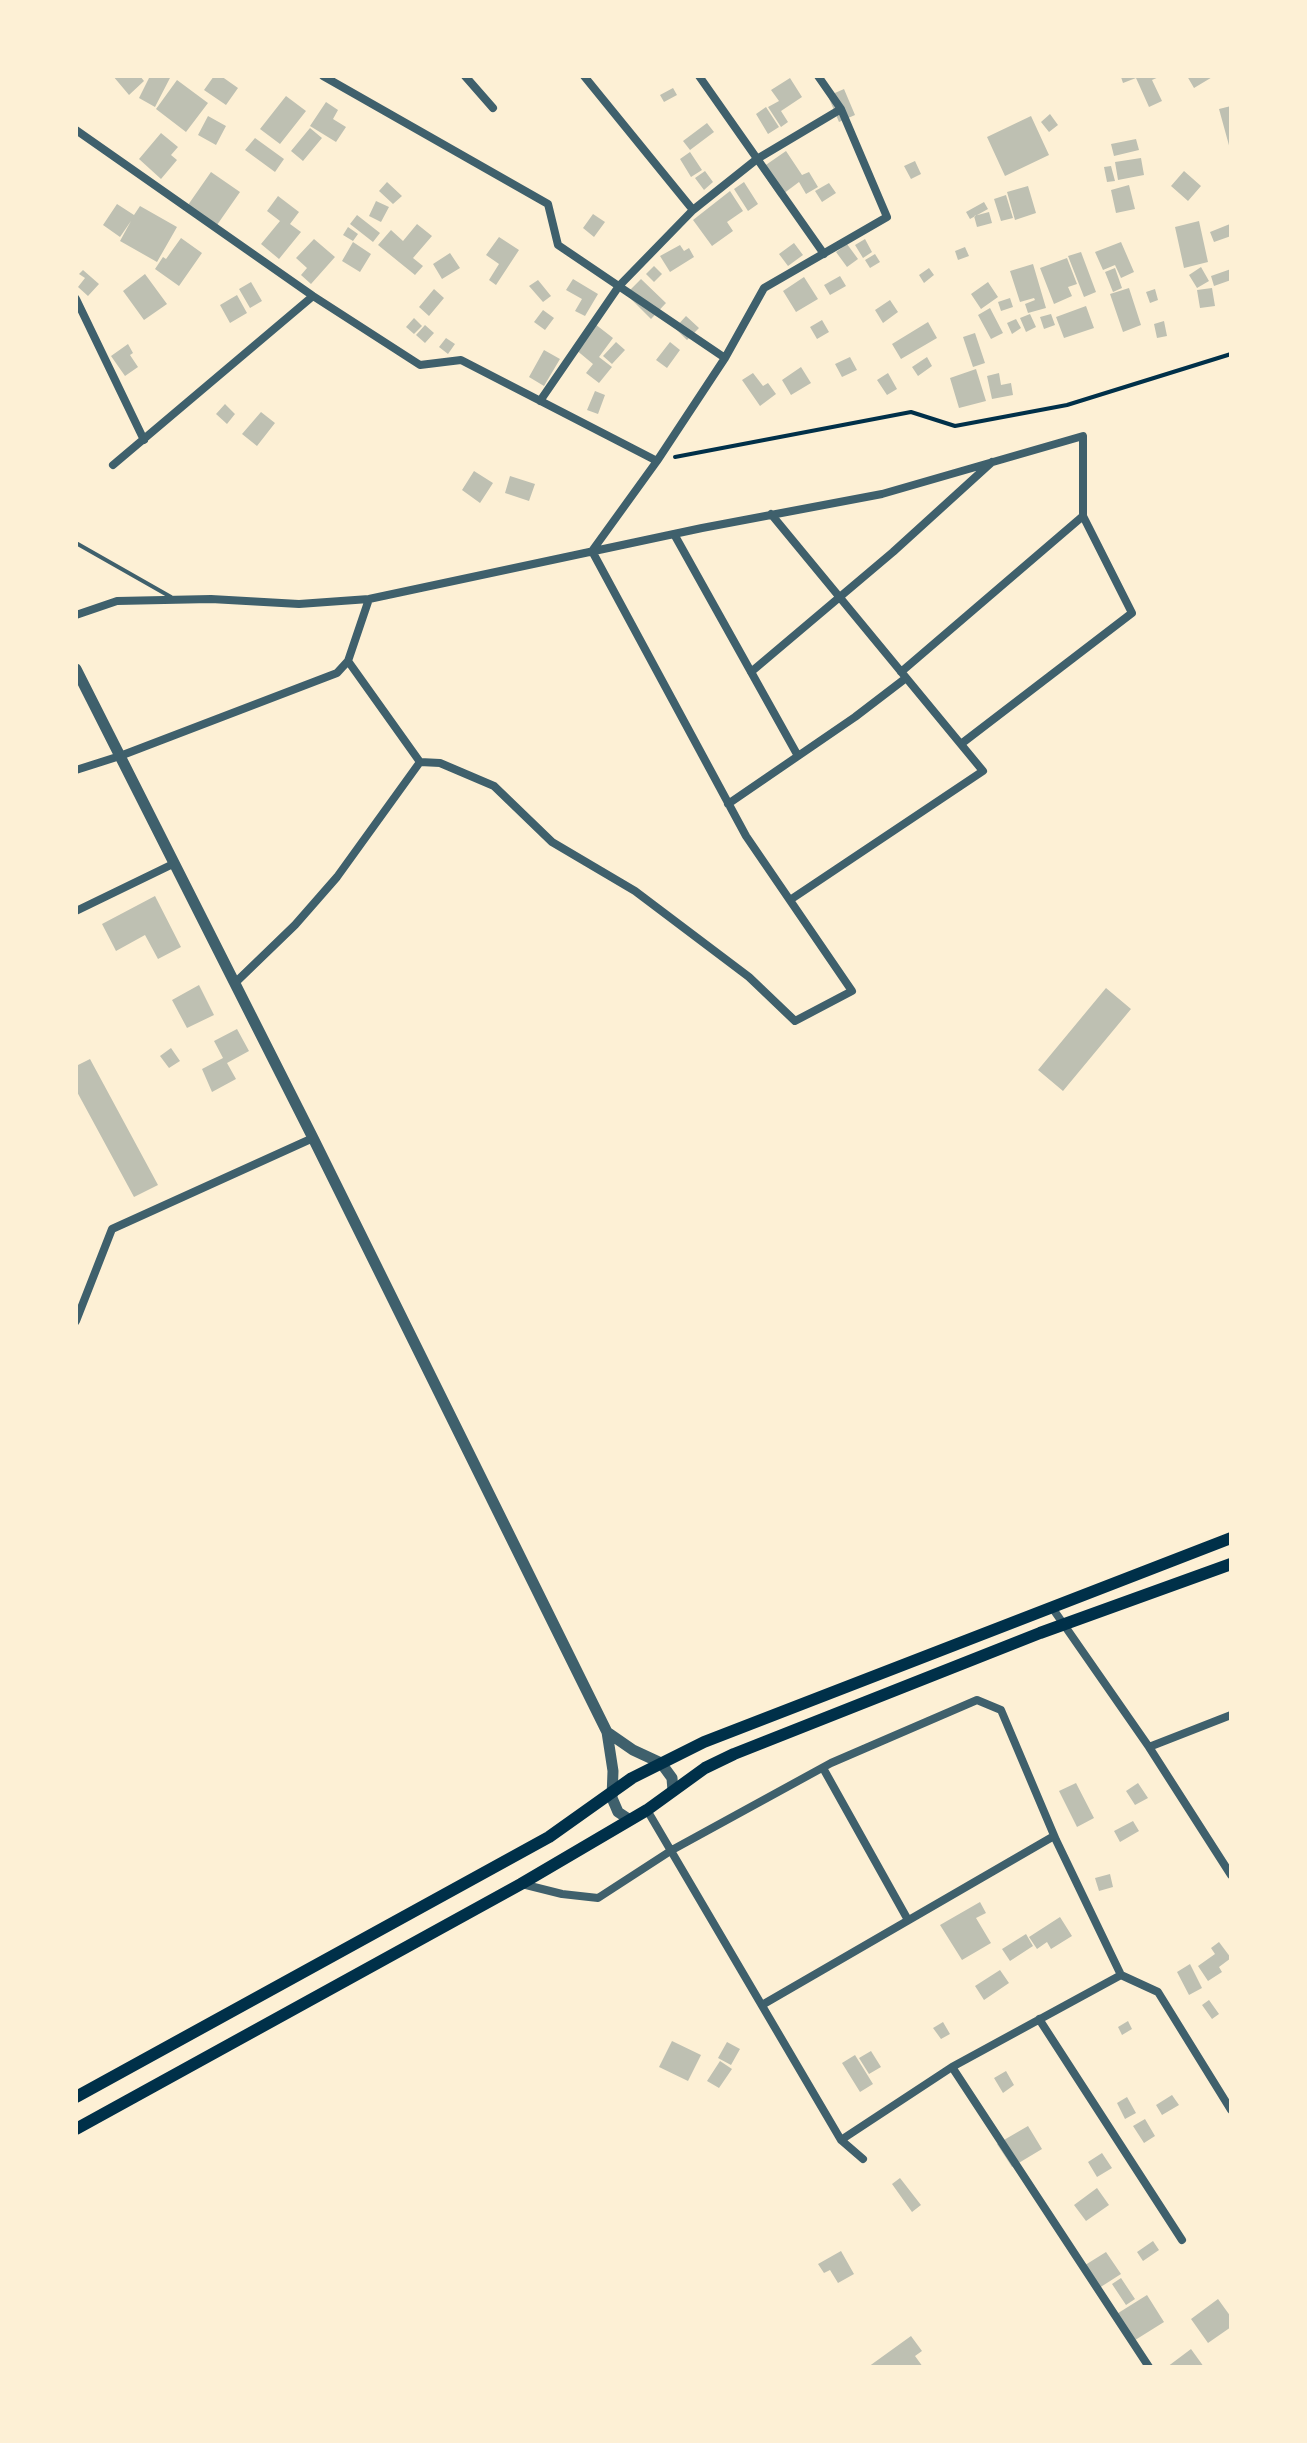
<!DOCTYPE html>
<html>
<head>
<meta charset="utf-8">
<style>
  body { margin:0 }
  #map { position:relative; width:1307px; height:2443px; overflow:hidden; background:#fdf0d5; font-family:Overpass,sans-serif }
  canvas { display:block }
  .frame { position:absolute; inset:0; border:78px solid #fdf0d5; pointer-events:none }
</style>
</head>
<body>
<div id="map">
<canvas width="1307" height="2443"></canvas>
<div class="frame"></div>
</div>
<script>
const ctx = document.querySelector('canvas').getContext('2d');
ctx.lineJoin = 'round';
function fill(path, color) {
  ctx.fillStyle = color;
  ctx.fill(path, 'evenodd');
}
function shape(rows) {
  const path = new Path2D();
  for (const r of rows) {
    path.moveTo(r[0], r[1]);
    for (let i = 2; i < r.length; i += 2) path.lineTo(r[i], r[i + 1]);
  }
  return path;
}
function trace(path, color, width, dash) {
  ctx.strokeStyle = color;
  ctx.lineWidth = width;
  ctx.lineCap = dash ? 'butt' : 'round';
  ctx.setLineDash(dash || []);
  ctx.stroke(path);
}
fill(shape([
  [113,76,140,76,144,81,129,95],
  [150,76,171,76,155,107,139,98],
  [214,76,221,76,238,88,226,105,204,90],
  [1139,76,1161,76,1152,80,1162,101,1149,107,1136,78,1123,83,1121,77],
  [1187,76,1214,76,1194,88],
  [790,78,802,97,781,111,788,122,781,127,768,107,779,101,771,90],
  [177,80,208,103,186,132,156,109],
  [673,88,677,95,664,102,660,95],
  [844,89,855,115,839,122,828,96],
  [286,96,306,111,280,144,260,129],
  [326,102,338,110,333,119,346,127,336,142,310,126],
  [1231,106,1231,148,1230,149,1219,109],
  [766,107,779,127,768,134,756,114],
  [1050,114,1058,125,1049,132,1041,122],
  [208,116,226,126,216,145,198,135],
  [1031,116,1049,155,1005,176,987,137],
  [707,123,714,132,690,150,683,141],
  [310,128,322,138,303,161,291,151],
  [161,133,178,147,171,155,177,160,161,179,139,159],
  [255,138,284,159,275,172,245,150],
  [1136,139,1139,150,1114,156,1111,144],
  [786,151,802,175,809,172,818,187,806,194,799,182,779,197,760,169],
  [690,152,702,170,691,177,680,159],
  [1141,158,1144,175,1118,180,1115,162],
  [915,161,921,174,911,179,904,166],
  [1111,166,1115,181,1107,182,1104,167],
  [705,171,713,182,704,190,695,178],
  [1184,171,1201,186,1188,201,1171,186],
  [211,172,240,192,217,225,188,205],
  [387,182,402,196,393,204,379,191],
  [744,182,758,204,748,211,734,189],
  [829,183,836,193,822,202,815,191],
  [1129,185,1135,209,1116,213,1111,190],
  [1028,186,1036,213,1015,220,1007,192],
  [730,191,743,211,727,222,733,231,712,246,693,220],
  [1006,195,1013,218,1001,221,994,199],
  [278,196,299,212,290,224,301,232,279,259,261,244,280,221,267,211],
  [376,201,389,207,381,222,369,216],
  [984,202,988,209,970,219,966,212],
  [117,204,134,215,140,206,177,227,157,262,120,241,131,221,120,237,103,225],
  [989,212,992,223,977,227,974,216],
  [593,214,605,222,594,237,583,228],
  [357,215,380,233,373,242,350,224],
  [1199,221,1208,262,1184,268,1175,227],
  [417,224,432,236,413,258,423,266,415,275,378,245,391,230,403,241],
  [1230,224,1231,236,1214,242,1210,232],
  [348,227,358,234,353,241,343,235],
  [499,237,519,250,496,285,489,280,499,264,486,255],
  [181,238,202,253,179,286,155,269,163,257,166,259],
  [314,239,335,257,311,284,301,275,307,268,296,258],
  [865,239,872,252,863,258,855,245],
  [353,242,371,254,360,272,342,261],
  [1121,242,1134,272,1121,278,1115,265,1103,270,1095,252],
  [794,243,803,255,788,266,779,254],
  [847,244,858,259,847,267,836,252],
  [680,245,684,251,689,248,694,257,670,272,660,256],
  [965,247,969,256,958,260,955,251],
  [1081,252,1096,292,1084,297,1068,256],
  [450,253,460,268,442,279,433,264],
  [875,254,880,262,870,268,865,260],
  [1067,258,1077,284,1068,287,1072,296,1054,304,1040,268],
  [1033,264,1046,308,1028,313,1025,304,1035,300,1034,298,1020,302,1010,271],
  [654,266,662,274,654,282,646,274],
  [1201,267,1209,281,1197,288,1189,275],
  [929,268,934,275,924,283,919,275],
  [1115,268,1122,288,1113,292,1105,272],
  [1231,269,1231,280,1214,286,1211,276],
  [83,270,99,284,88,296,78,287,85,278,79,274],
  [145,274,167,304,144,320,123,291],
  [840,276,846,286,830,295,824,285],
  [804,277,818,299,796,312,783,291],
  [573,279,598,294,585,316,575,311,582,299,566,290],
  [641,279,666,303,651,319,626,294],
  [538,280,551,296,543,302,529,286],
  [251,282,262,301,250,308,239,289],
  [988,282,998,297,981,309,971,294],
  [1129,288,1141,325,1123,332,1110,294],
  [1212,288,1215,306,1200,308,1197,290],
  [434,289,444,298,429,316,419,307],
  [1155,289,1158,300,1150,303,1146,292],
  [237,295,247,313,230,323,220,305],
  [1010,298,1013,307,1001,311,998,302],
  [890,300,898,312,883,323,875,310],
  [1086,306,1094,328,1064,338,1056,317],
  [990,308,1003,333,991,339,978,315],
  [543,310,554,318,545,330,534,322],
  [1030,314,1036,327,1026,332,1020,318],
  [1051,314,1055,325,1044,329,1040,317],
  [686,316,699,328,687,340,675,328],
  [414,318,422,326,414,334,406,327],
  [1016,319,1021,328,1012,334,1007,323],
  [822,320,829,332,817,339,810,327],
  [1164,321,1167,336,1157,338,1154,324],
  [928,322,937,338,901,359,892,344],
  [595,324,613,338,599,357,612,367,599,383,586,373,593,364,575,349],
  [425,325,434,333,425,343,416,335],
  [975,333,985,363,973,367,963,337],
  [446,338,455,344,448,354,439,347],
  [616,342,625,350,612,364,603,356],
  [670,342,680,350,667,368,656,360],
  [128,344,133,353,130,355,138,367,125,376,111,356],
  [544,350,560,359,544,386,529,377],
  [850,357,857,370,842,377,835,364],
  [927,357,932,366,918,376,912,367],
  [801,367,811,383,791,395,782,380],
  [976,369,986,401,959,408,950,378],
  [753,373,763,386,768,383,776,394,760,406,742,380],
  [888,373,897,389,887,395,877,380],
  [999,373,1001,385,1011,383,1013,395,992,399,987,376],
  [595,391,605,395,598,414,587,410],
  [225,404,235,414,227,424,216,414],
  [261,412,275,423,257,446,242,434],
  [474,471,493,483,480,503,462,490],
  [510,476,535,484,529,501,505,493],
  [155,896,181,947,158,959,145,935,116,951,102,924],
  [199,985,214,1015,187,1028,172,1000],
  [1106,988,1131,1009,1063,1091,1038,1070],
  [237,1029,249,1051,227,1063,236,1079,212,1092,202,1069,223,1058,214,1041],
  [171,1048,180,1061,169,1068,160,1056],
  [90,1059,158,1185,134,1197,76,1090,76,1066],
  [1076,1783,1094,1818,1077,1827,1059,1791],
  [1138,1783,1148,1798,1135,1805,1126,1791],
  [1133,1821,1139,1831,1120,1842,1114,1831],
  [1110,1874,1113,1887,1099,1891,1095,1878],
  [980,1902,986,1913,976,1918,991,1943,962,1960,940,1925],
  [1060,1917,1072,1936,1051,1949,1047,1942,1037,1949,1029,1937],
  [1026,1934,1033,1946,1010,1961,1002,1949],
  [1219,1942,1231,1958,1219,1967,1222,1972,1208,1981,1198,1966,1215,1954,1211,1948],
  [1190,1964,1202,1988,1189,1995,1177,1972],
  [1000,1970,1009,1983,984,2000,975,1986],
  [1209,2000,1219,2014,1212,2019,1202,2005],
  [1128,2021,1132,2029,1122,2035,1118,2027],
  [943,2022,950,2034,941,2039,933,2028],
  [672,2041,701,2055,688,2081,659,2067],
  [727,2042,740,2049,731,2065,718,2058],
  [871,2051,881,2067,869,2074,859,2058],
  [855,2055,873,2084,860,2092,842,2063],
  [720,2061,732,2069,719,2088,707,2081],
  [1006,2071,1014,2085,1003,2093,994,2078],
  [1172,2095,1179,2105,1162,2115,1156,2105],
  [1127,2097,1136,2113,1125,2119,1117,2103],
  [1145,2119,1155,2136,1144,2143,1133,2126],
  [1028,2126,1042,2149,1012,2167,997,2144],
  [1102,2153,1112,2168,1097,2177,1088,2162],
  [900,2178,921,2205,912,2212,892,2184],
  [1097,2188,1109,2205,1086,2221,1074,2205],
  [1153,2241,1159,2250,1143,2261,1137,2252],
  [841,2251,854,2274,838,2283,830,2270,824,2273,818,2264],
  [1106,2252,1121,2274,1096,2290,1082,2267],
  [1121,2278,1135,2299,1126,2305,1112,2284],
  [1147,2295,1164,2322,1132,2342,1115,2315],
  [1218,2299,1231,2317,1231,2327,1208,2343,1191,2319],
  [911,2336,922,2351,915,2356,923,2367,868,2367],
  [1191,2349,1204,2367,1167,2367]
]), '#bec0b2');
trace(shape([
  [675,457,911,412,955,426,1067,405,1231,354]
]), '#003049', 4);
trace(shape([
  [76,543,171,597]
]), '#3f606c', 4);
trace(shape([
  [323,76,548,204,558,245,725,358],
  [465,76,493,108],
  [584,76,693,210],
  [699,76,824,254],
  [76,130,313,296,420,365,461,360,657,461],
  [76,299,144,440],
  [540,401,619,286,693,210,757,159,841,109],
  [113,465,313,296],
  [771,514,983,771,790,900],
  [674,534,798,756],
  [76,615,117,601,211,599,299,604,369,599,702,528,882,494,1083,436,1083,516,901,672],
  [751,672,893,552,992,462],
  [961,744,1132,613,1083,516],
  [420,762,440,763,494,786,552,842,635,891,749,977,795,1021,852,991,746,836,592,551,657,461,725,358,764,288,887,217,841,109,818,76],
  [76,770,120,756,337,673,348,661,369,599],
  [728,804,855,717,906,678],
  [76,911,175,863],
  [235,983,295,925,337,877,420,762,348,661],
  [76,1321,112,1229,313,1138],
  [1053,1609,1149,1747,1231,1875],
  [1149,1747,1231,1715],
  [823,1768,908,1920],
  [647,1810,841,2140,863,2159],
  [522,1884,562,1894,598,1898,672,1850,831,1763,977,1700,1001,1710,1056,1840,1121,1975,1158,1992,1231,2110],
  [762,2005,1054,1836],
  [1039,2019,1182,2240],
  [952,2067,1149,2367],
  [841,2140,952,2067,1121,1975]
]), '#3f606c', 8);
trace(shape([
  [76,669,313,1138,607,1732,613,1771,612,1798,618,1812,630,1820],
  [607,1732,633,1750,661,1763,672,1778,673,1791]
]), '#3f606c', 11);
trace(shape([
  [76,2097,549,1837,632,1778,704,1742,1231,1538],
  [76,2129,521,1884,647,1810,705,1768,734,1754,1040,1633,1231,1564]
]), '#003049', 12);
</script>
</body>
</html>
